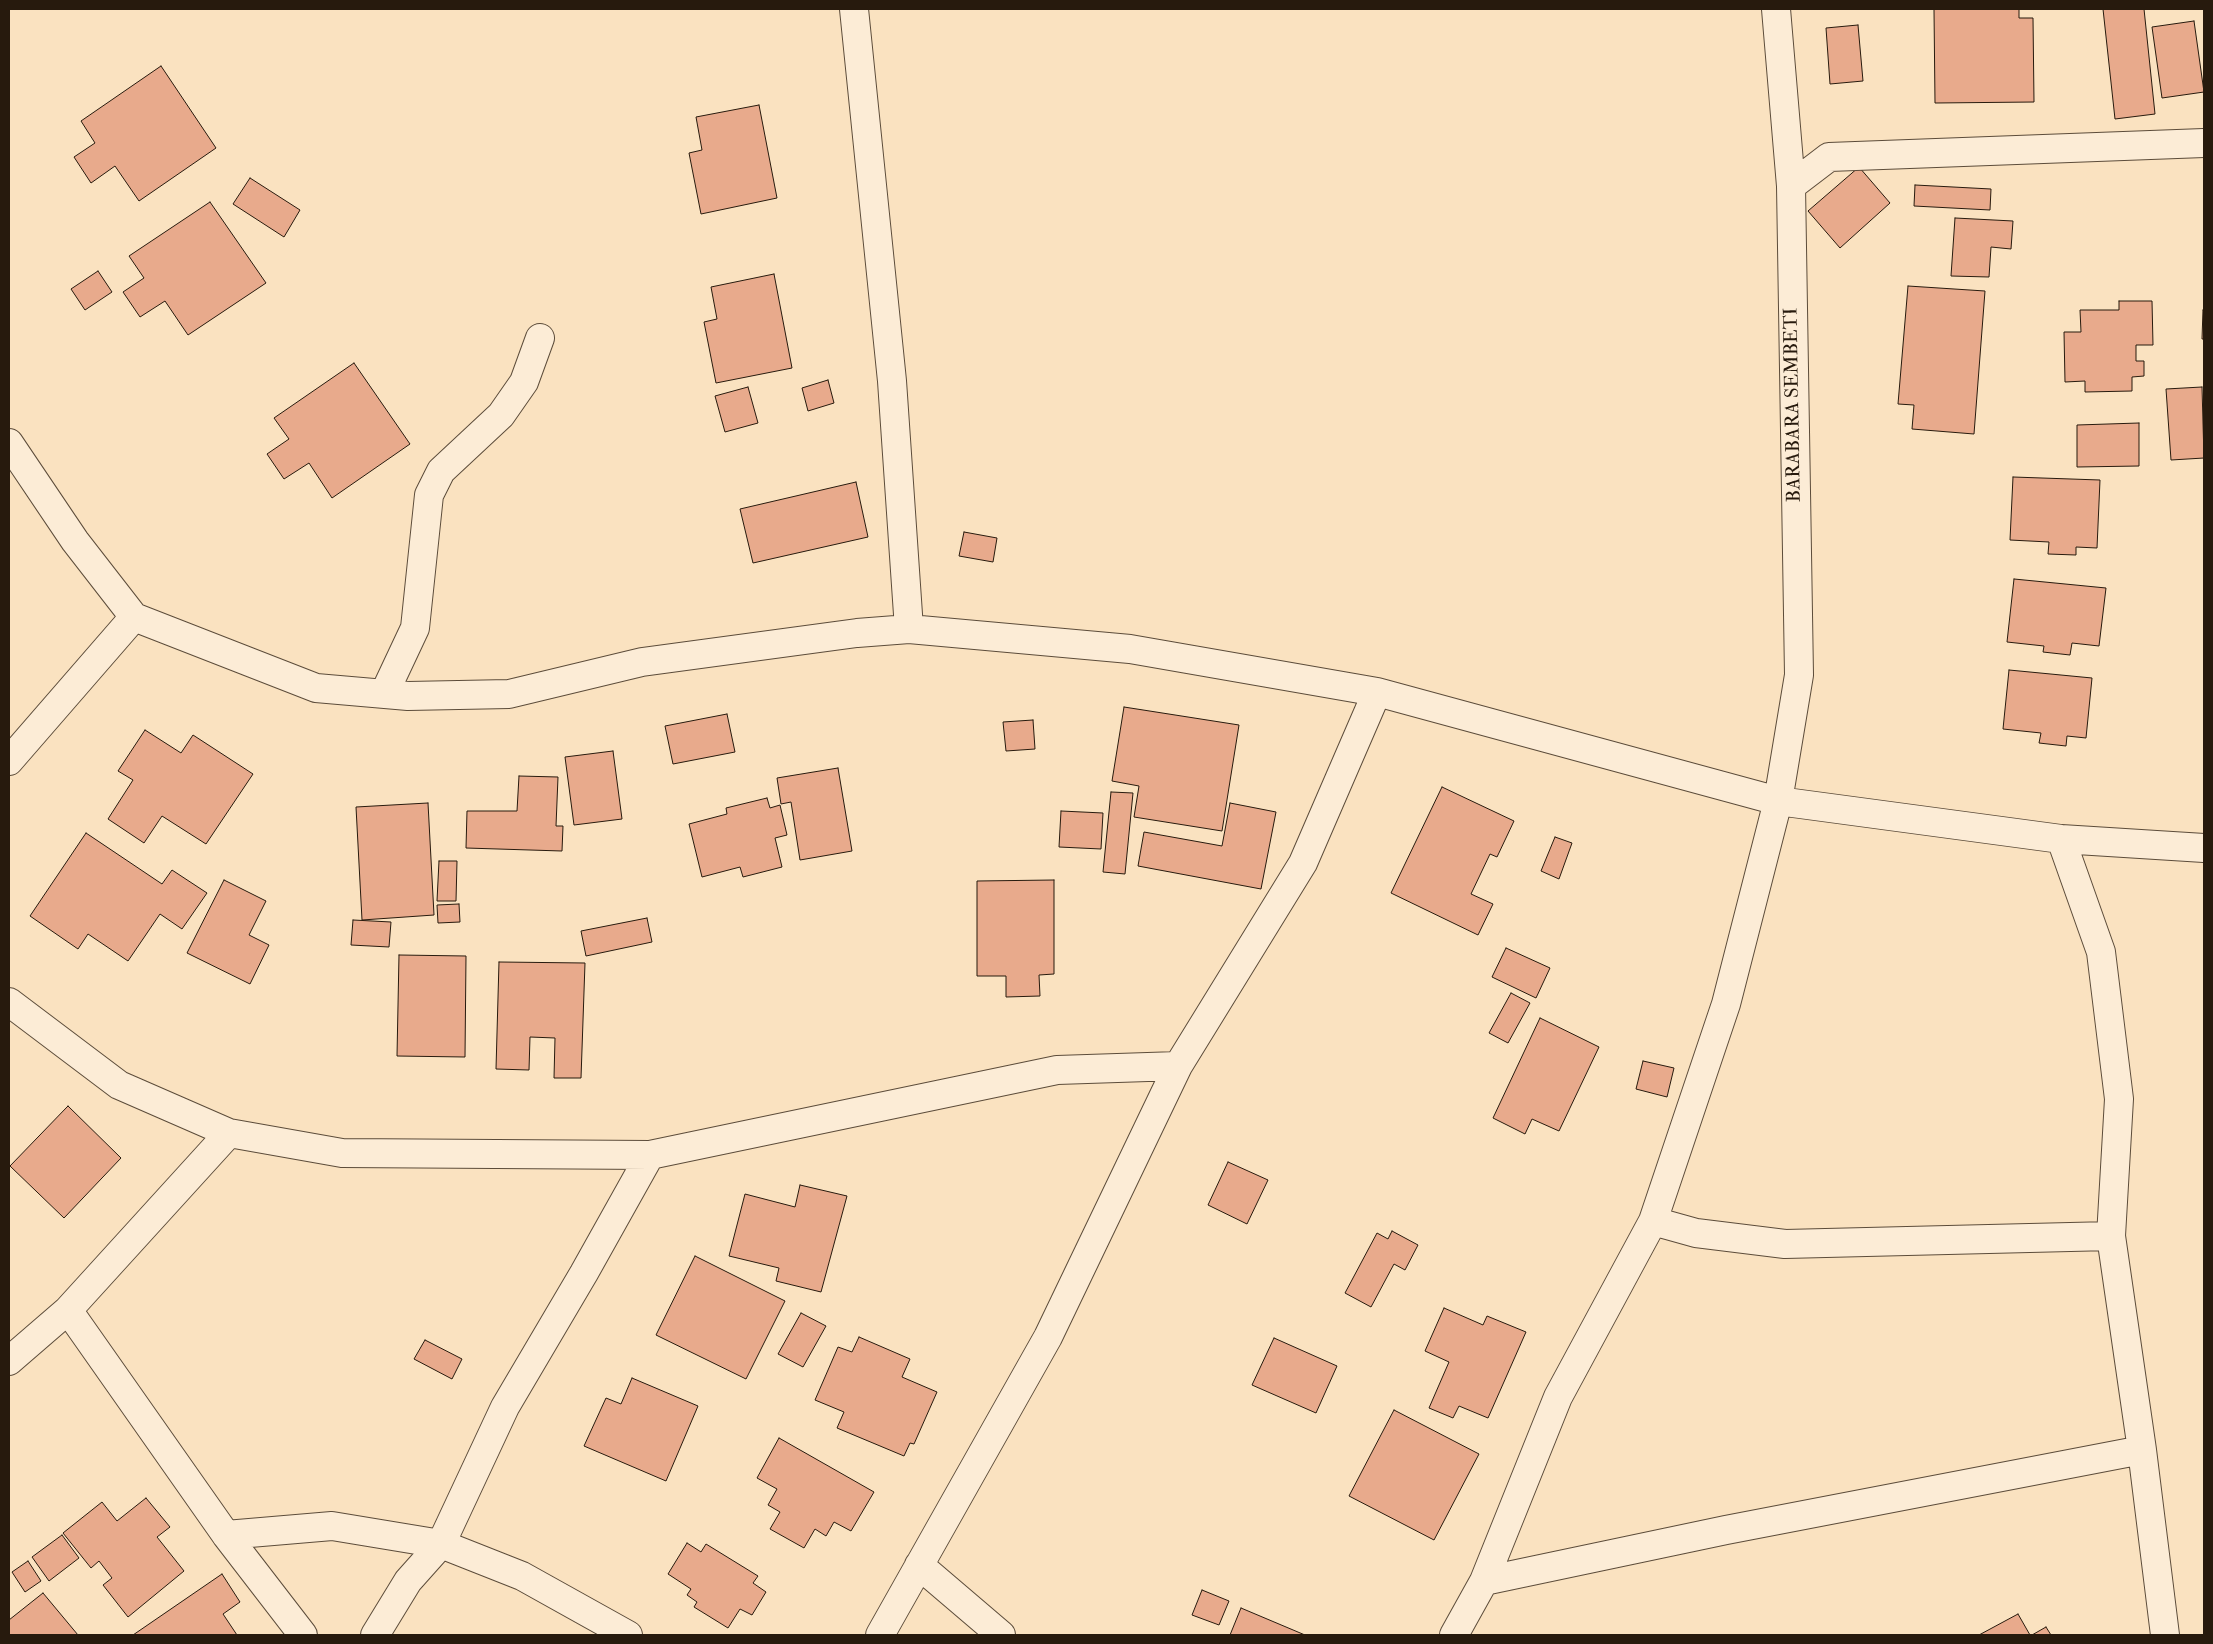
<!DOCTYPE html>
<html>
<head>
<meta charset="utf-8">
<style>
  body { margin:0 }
  #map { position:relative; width:2213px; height:1644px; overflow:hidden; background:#fae2c0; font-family:"IM FELL Double Pica",serif }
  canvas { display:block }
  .frame { position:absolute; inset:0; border:10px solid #271a0d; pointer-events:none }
</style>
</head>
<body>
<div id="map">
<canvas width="2213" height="1644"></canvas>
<div class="frame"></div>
</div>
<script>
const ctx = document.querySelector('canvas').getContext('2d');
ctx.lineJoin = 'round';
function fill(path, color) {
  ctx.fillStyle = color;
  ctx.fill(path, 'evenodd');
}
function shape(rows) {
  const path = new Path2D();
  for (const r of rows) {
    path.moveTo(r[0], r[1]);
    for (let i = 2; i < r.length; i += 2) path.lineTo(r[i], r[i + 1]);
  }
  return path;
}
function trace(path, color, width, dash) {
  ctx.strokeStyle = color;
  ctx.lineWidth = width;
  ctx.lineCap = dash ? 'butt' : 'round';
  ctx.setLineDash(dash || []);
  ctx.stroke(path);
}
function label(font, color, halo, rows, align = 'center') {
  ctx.font = font + ' "IM FELL Double Pica",serif';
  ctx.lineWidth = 4;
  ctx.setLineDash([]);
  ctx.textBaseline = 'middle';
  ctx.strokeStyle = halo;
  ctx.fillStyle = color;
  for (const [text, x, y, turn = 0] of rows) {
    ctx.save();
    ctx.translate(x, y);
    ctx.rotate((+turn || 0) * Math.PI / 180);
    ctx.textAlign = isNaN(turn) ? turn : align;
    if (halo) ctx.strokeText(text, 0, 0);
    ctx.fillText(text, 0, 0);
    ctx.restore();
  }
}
const building = shape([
  [1934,9,2019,9,2019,18,2033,18,2034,102,1935,103,1934,9],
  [2103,9,2144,9,2155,114,2115,119,2103,9],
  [2194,21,2204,92,2162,98,2152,27,2194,21],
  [1858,25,1863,81,1830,84,1826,28,1858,25],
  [161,66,216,148,139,201,115,166,91,183,74,157,95,143,81,121,161,66],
  [759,105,777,198,701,214,689,153,702,150,696,117,759,105],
  [1859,167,1890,203,1840,248,1808,211,1859,167],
  [250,178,300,210,284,237,233,204,250,178],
  [1915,185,1991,189,1990,210,1914,206,1915,185],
  [210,202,266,283,188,335,165,301,140,317,123,292,144,278,129,256,210,202],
  [1955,218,2013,221,2011,249,1991,247,1989,277,1951,276,1955,218],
  [98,271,112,292,85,310,71,289,98,271],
  [774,274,792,368,716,383,704,322,717,319,711,287,774,274],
  [1908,286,1985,291,1974,434,1912,429,1914,405,1898,404,1908,286],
  [2119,301,2152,301,2153,345,2136,345,2136,361,2144,361,2144,376,2132,377,2132,391,2085,392,2085,381,2065,382,2064,332,2081,332,2080,310,2119,310,2119,301],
  [2203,310,2204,310,2204,339,2202,339,2203,310],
  [354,363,410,444,332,498,309,463,284,479,267,454,289,439,274,418,354,363],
  [828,380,834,403,808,411,802,388,828,380],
  [748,387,758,423,725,432,715,396,748,387],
  [2202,387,2204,458,2171,460,2166,389,2202,387],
  [2139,423,2139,466,2077,467,2077,425,2139,423],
  [2013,477,2100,480,2097,548,2076,547,2076,555,2048,554,2049,542,2010,540,2013,477],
  [856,482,868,537,753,563,740,509,856,482],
  [964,532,997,538,993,562,959,556,964,532],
  [2014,579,2106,588,2099,646,2072,643,2070,655,2043,652,2044,646,2007,642,2014,579],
  [2009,670,2092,678,2086,738,2067,736,2066,746,2039,743,2041,733,2003,729,2009,670],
  [1124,707,1239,725,1222,831,1134,817,1139,786,1112,781,1124,707],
  [727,714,735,752,673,764,665,726,727,714],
  [1033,720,1035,749,1006,751,1003,722,1033,720],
  [145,730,181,753,193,735,253,774,206,844,162,816,144,843,108,819,133,780,118,771,145,730],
  [613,751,622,819,574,825,565,757,613,751],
  [838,768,852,851,800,860,791,802,781,804,777,778,838,768],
  [519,776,558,777,556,826,563,826,562,851,466,848,467,811,517,811,519,776],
  [1442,787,1514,821,1497,857,1490,854,1471,894,1493,904,1478,935,1391,893,1442,787],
  [1111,792,1133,793,1125,874,1103,872,1111,792],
  [767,798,770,808,780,805,787,835,775,838,782,867,743,877,740,867,702,877,689,824,727,814,726,808,767,798],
  [428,803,434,915,362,920,356,807,428,803],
  [1230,803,1276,812,1261,889,1138,866,1144,832,1222,846,1230,803],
  [1061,811,1103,813,1101,849,1059,847,1061,811],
  [86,833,162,884,172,870,207,893,182,929,160,914,128,961,88,934,78,949,30,916,86,833],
  [1555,837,1572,843,1559,879,1541,871,1555,837],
  [439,861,457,861,456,901,437,901,439,861],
  [224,880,266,901,249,935,269,945,250,984,187,953,224,880],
  [1054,880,1054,974,1039,975,1040,996,1006,997,1006,976,977,976,977,881,1054,880],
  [459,904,460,922,438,923,437,905,459,904],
  [647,918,652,942,586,956,581,931,647,918],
  [353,920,391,922,389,947,351,945,353,920],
  [1506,948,1550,968,1536,998,1492,977,1506,948],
  [399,955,466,956,465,1057,397,1056,399,955],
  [499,962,585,963,581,1078,554,1078,555,1038,530,1037,529,1070,496,1069,499,962],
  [1511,993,1530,1003,1508,1043,1489,1033,1511,993],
  [1540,1018,1599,1047,1559,1131,1532,1119,1525,1134,1493,1118,1540,1018],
  [1643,1061,1674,1068,1667,1097,1636,1089,1643,1061],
  [68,1106,121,1158,64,1218,10,1166,68,1106],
  [1228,1162,1268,1180,1247,1224,1208,1205,1228,1162],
  [800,1185,847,1196,821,1292,776,1281,779,1268,729,1256,745,1194,795,1207,800,1185],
  [1392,1231,1418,1245,1405,1270,1394,1264,1371,1307,1345,1293,1377,1233,1388,1239,1392,1231],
  [695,1256,785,1301,746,1379,656,1335,695,1256],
  [1444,1308,1483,1325,1487,1316,1526,1332,1488,1418,1459,1406,1453,1418,1429,1408,1449,1362,1425,1351,1444,1308],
  [801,1313,826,1326,803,1367,778,1354,801,1313],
  [859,1337,910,1359,902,1377,937,1392,914,1444,910,1443,904,1456,837,1428,844,1412,815,1400,838,1347,852,1352,859,1337],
  [1274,1338,1337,1366,1316,1413,1252,1385,1274,1338],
  [425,1340,462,1359,452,1379,414,1359,425,1340],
  [632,1378,698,1406,666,1481,584,1446,606,1398,621,1404,632,1378],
  [1394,1410,1479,1454,1434,1540,1349,1496,1394,1410],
  [779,1438,874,1492,851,1531,834,1522,826,1536,815,1529,804,1548,770,1529,780,1512,768,1505,777,1489,757,1478,779,1438],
  [146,1498,170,1527,157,1537,184,1571,128,1617,103,1585,112,1578,99,1561,91,1568,63,1533,102,1502,117,1521,146,1498],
  [62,1535,79,1558,49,1581,32,1557,62,1535],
  [687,1543,701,1552,706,1544,758,1576,753,1583,766,1592,752,1615,740,1609,728,1628,694,1607,697,1602,687,1595,691,1589,668,1574,687,1543],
  [28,1561,41,1581,25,1592,12,1572,28,1561],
  [222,1574,240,1602,223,1614,237,1635,133,1635,222,1574],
  [1202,1590,1229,1601,1219,1625,1192,1615,1202,1590],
  [43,1593,78,1635,9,1635,9,1620,43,1593],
  [1241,1608,1305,1635,1230,1635,1241,1608],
  [2018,1614,2030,1635,1979,1635,2018,1614],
  [2046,1627,2051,1635,2032,1635,2046,1627]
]);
fill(building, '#e8aa8c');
trace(building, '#271a0d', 1);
const minor = shape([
  [854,9,892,381,909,629],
  [1791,186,1829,157,2204,143],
  [9,443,75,541,134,617,316,688,408,696,509,694,642,662,857,633,909,629,1130,649,1377,692,1778,801,2061,839,2204,848],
  [384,694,415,628,429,495,441,471,501,415,524,382,540,338],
  [9,761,134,617],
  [2061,839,2101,952,2119,1099,2111,1236,2142,1450,2165,1635],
  [9,1002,119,1085,229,1133,342,1153,650,1155,1057,1070,1178,1066],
  [1653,1221,1696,1233,1785,1244,2111,1236],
  [68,1310,226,1535,303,1635],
  [9,1361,68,1310,229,1133],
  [226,1535,332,1526,441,1544,522,1576,628,1635],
  [919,1565,1001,1635],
  [1484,1581,1726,1530,2142,1450],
  [375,1635,408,1581,441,1544,505,1407,584,1273,650,1155],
  [880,1635,1048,1337,1178,1066,1303,863,1377,692],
  [1454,1635,1484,1581,1558,1397,1653,1221,1726,1004,1778,801,1799,675,1791,186,1776,9]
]);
trace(minor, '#5c4c3a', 30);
trace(minor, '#fcecd6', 28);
label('19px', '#271a0d', '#fcecd6', [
  ["BARABARA SEMBETI",1794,405,-91]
]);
</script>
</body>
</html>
